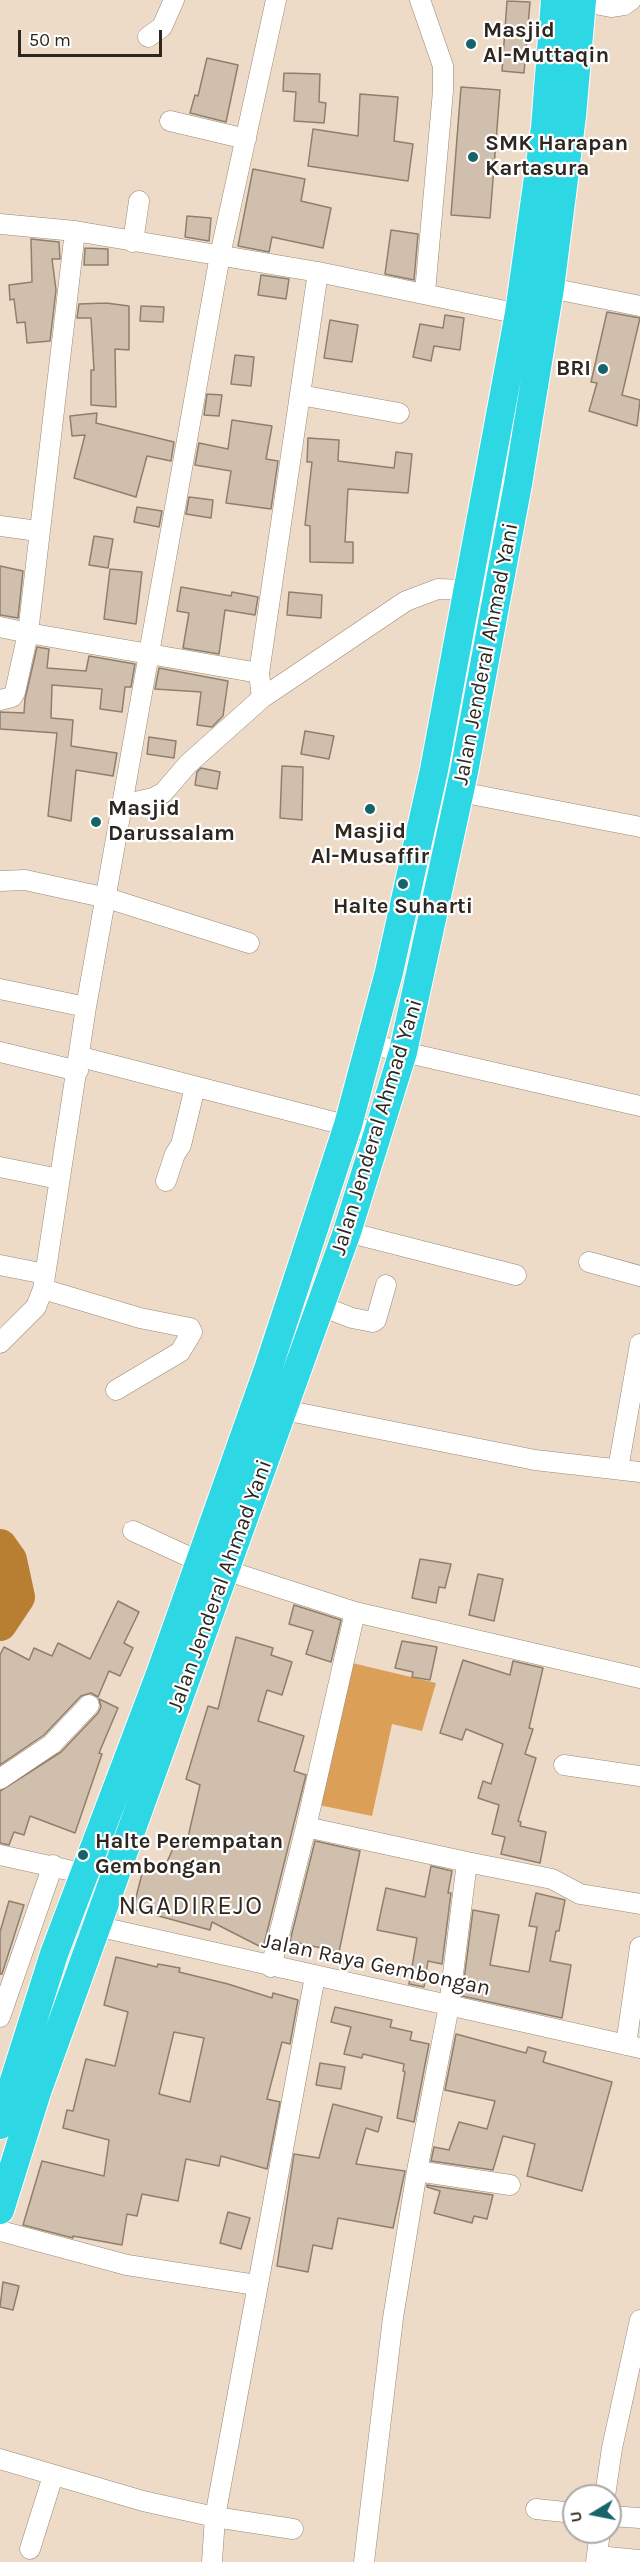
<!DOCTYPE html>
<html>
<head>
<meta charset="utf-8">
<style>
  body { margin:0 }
  #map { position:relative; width:640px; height:2562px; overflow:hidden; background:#eddbc7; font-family:Karla,sans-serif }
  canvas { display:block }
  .north { position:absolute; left:562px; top:2484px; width:60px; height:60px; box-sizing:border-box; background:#fff; border:2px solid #aba9a6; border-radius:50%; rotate:260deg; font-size:16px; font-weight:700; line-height:24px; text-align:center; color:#2e2720 }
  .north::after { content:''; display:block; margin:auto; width:21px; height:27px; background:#15646a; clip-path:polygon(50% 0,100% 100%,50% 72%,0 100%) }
  .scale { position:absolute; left:18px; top:30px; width:144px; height:27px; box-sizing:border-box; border:3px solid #2e2720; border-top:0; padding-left:8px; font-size:18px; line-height:21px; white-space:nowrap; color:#2e2720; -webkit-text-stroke:4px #fff; paint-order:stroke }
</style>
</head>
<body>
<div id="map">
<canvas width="640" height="2562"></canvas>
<div class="north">U</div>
<div class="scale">50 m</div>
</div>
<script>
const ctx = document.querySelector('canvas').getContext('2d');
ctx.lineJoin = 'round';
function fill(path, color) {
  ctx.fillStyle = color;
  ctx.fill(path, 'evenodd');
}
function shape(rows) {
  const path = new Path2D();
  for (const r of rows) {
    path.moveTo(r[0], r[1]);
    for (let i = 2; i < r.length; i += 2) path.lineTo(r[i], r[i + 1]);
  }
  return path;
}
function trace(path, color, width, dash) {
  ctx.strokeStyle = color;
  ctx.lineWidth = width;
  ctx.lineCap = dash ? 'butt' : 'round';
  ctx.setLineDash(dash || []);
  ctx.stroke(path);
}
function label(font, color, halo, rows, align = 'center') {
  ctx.font = font + ' Karla,sans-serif';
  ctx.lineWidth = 4.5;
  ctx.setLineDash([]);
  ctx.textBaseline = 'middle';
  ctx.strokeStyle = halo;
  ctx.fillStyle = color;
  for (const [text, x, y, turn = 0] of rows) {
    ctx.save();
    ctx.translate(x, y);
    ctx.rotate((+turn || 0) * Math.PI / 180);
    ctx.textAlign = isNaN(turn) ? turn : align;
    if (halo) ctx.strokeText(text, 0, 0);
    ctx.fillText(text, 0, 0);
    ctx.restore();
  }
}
fill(shape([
  [348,1662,436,1683,422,1731,392,1724,372,1816,314,1804]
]), '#db9f57');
trace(shape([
  [0,1546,10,1560,18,1597,0,1624]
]), '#b87e32', 34);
const building = shape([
  [507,1,530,2,524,73,502,71,507,1],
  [207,58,238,65,226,122,190,113,195,95,198,96,207,58],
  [284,73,320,74,319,102,326,103,324,123,294,121,296,92,283,91,284,73],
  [461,87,500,90,490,218,451,215,461,87],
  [360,94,398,97,394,141,413,144,408,181,308,166,313,129,358,136,360,94],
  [253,169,305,179,301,201,331,208,323,248,272,237,269,252,238,246,253,169],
  [187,216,211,218,209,241,185,237,187,216],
  [391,230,418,234,414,280,385,274,391,230],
  [31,239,59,242,60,259,52,259,56,290,50,341,27,343,25,322,17,323,14,299,10,300,9,285,32,282,31,239],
  [85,248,108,249,108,265,84,265,85,248],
  [261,275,289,279,286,299,258,295,261,275],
  [106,303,129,306,129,350,115,349,116,407,91,405,91,370,94,370,91,318,77,318,79,304,106,303],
  [141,306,164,307,163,322,140,321,141,306],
  [607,312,640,318,622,395,640,400,637,426,589,411,597,383,591,382,607,312],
  [445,315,464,318,460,350,434,346,431,361,413,357,420,324,443,328,445,315],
  [330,320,358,325,352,362,324,358,330,320],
  [235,355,254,357,251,386,231,384,235,355],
  [207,394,222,395,219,416,204,415,207,394],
  [97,413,96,423,174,442,171,461,147,456,136,497,74,478,85,435,72,436,70,416,97,413],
  [232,420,272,426,266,459,278,461,271,509,226,503,231,471,195,465,199,443,228,449,232,420],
  [308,438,339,440,338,461,394,468,396,452,412,454,408,493,348,489,345,542,353,542,353,563,310,562,310,526,305,525,312,462,307,462,308,438],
  [189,497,213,500,211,518,186,514,189,497],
  [137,507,162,511,159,527,134,522,137,507],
  [94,536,113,539,108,568,89,565,94,536],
  [0,566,23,571,18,618,0,615,0,566],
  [110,569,142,572,136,624,104,619,110,569],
  [181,587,231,596,232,592,258,597,255,615,225,610,219,654,183,648,189,613,177,611,181,587],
  [289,592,322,595,321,618,287,615,289,592],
  [37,647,49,649,47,668,86,671,89,656,135,664,131,687,125,687,122,712,100,709,102,689,52,685,51,718,73,720,71,746,117,753,113,776,76,770,71,821,48,816,57,733,0,729,0,712,24,713,25,699,37,647],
  [159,668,228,681,223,716,212,727,197,725,201,692,155,689,159,668],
  [305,731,334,736,329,759,301,754,305,731],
  [149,737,176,741,174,758,147,754,149,737],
  [282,766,303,767,302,820,280,818,282,766],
  [201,768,220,772,217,789,195,785,197,772,201,768],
  [420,1559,451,1564,445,1588,439,1587,436,1603,412,1598,420,1559],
  [478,1574,503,1579,494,1621,469,1615,478,1574],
  [118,1601,139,1612,124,1643,133,1648,120,1676,109,1671,98,1697,91,1693,81,1696,44,1735,0,1765,0,1655,4,1647,29,1660,34,1648,52,1656,58,1643,90,1659,118,1601],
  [294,1605,341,1620,331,1662,306,1654,313,1631,289,1624,294,1605],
  [236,1637,273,1648,271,1655,292,1662,282,1695,267,1690,258,1721,304,1736,294,1771,306,1775,263,1948,212,1922,210,1930,133,1909,144,1866,163,1871,175,1844,186,1846,200,1785,186,1779,208,1706,218,1709,236,1637],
  [402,1641,437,1647,430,1680,412,1677,413,1672,395,1668,402,1641],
  [463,1660,510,1675,513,1661,543,1668,529,1728,533,1729,525,1754,536,1758,518,1821,521,1822,520,1826,546,1832,540,1863,501,1854,505,1837,492,1834,499,1805,478,1798,483,1781,491,1784,503,1744,466,1729,462,1740,440,1733,463,1660],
  [99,1699,118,1708,99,1753,102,1754,75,1833,30,1816,24,1835,14,1832,9,1845,0,1843,0,1791,61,1752,98,1713,101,1707,99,1699],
  [315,1841,360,1851,339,1952,290,1941,315,1841],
  [431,1866,452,1871,448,1893,451,1893,442,1964,428,1961,424,1987,409,1984,417,1938,377,1930,386,1888,425,1897,431,1866],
  [536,1893,565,1900,559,1931,556,1931,550,1961,571,1965,562,2018,462,1996,473,1910,499,1915,490,1965,529,1972,537,1927,529,1926,536,1893],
  [9,1901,24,1905,2,1974,0,1974,0,1932,9,1901],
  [116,1957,157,1967,158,1964,180,1968,179,1972,228,1984,272,1998,273,1993,298,2000,290,2044,282,2042,267,2099,280,2102,267,2169,221,2156,219,2166,186,2159,178,2201,142,2194,137,2216,127,2214,122,2245,73,2236,73,2238,23,2225,42,2161,104,2176,109,2140,63,2128,67,2110,73,2111,86,2059,115,2066,128,2012,104,2005,116,1957],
  [174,2032,204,2038,190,2102,159,2094,174,2032],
  [335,2007,392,2020,390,2027,412,2032,410,2040,429,2044,414,2122,397,2118,405,2072,403,2071,404,2064,363,2054,362,2058,344,2054,351,2027,331,2022,335,2007],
  [456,2034,526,2053,528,2047,546,2052,543,2062,612,2082,582,2191,527,2176,535,2144,503,2136,493,2170,431,2161,434,2147,449,2150,459,2122,487,2129,495,2101,445,2090,456,2034],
  [320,2063,345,2067,341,2089,316,2085,320,2063],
  [333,2104,382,2117,378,2132,366,2128,356,2164,405,2171,393,2228,338,2218,332,2249,313,2245,308,2272,277,2266,294,2154,319,2158,333,2104],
  [427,2185,493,2195,487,2219,474,2216,472,2223,434,2213,440,2191,427,2187,427,2185],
  [228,2212,250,2218,241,2249,220,2243,228,2212],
  [3,2282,19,2286,13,2310,0,2307,3,2282]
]);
fill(building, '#d0bfac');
trace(building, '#8f7f6d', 1.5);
const minor = shape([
  [420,0,443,66,443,91,425,292],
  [574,0,611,7,624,5,631,0],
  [148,37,162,27,174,0],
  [170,121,246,139],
  [0,224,75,231,318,272,529,316],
  [75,231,28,633,259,673],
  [133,242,139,201],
  [540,286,640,306],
  [300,395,399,413],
  [0,526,38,531],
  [0,627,28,633,15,692,12,697,0,700],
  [262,698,259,673,318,272],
  [460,792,640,827],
  [122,805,153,798,163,793,188,764,262,698,406,601,438,589,467,590],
  [0,881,25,880,107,898,249,943],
  [0,989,86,1007],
  [369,1044,640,1106],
  [0,1052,78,1071],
  [81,1057,380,1134],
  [0,1167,59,1179],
  [166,1181,175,1154,181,1145,195,1087],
  [347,1232,516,1275],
  [589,1262,640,1276],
  [0,1265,45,1274],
  [43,1289,140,1318,190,1328,192,1332,180,1352,116,1390],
  [321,1306,352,1318,373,1322,376,1320,386,1285],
  [0,1343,36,1307,43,1289,86,1007,220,255,276,0],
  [284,1410,535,1460,640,1472],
  [618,1469,640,1344],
  [133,1531,198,1561],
  [225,1570,355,1612,306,1827,467,1862],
  [355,1612,640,1678],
  [564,1765,640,1776],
  [0,1779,52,1744,89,1705],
  [0,1855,95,1876],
  [87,1924,640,2048],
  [271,1967,306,1827],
  [0,2017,53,1865],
  [626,2045,640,1947],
  [417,2171,510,2185],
  [0,2231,127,2265,256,2285],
  [0,2459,143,2501,215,2517,293,2529],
  [605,2496,612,2448,640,2320],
  [536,2509,574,2513],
  [610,2516,640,2518],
  [30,2549,53,2476],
  [597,2556,640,2560],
  [212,2562,215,2517,315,1976],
  [364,2562,393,2318,417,2171,449,2006,467,1862,552,1879,580,1894,640,1904],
  [596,2562,600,2532]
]);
const highway = shape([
  [0,2125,54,1954,160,1674,267,1372,348,1125,389,972,434,770,519,313,545,128,555,0],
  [0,2210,37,2092,347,1232,403,1052,464,772,518,484,550,288,572,116,582,0]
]);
trace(minor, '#988875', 21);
trace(highway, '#fff', 30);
trace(minor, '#fff', 20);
trace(highway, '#2dd7e3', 28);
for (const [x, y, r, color] of [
  [471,44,6,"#15646a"],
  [473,157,6,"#15646a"],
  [603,369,6,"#15646a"],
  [370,809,6,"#15646a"],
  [96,822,6,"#15646a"],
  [403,884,6,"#15646a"],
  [83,1855,6,"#15646a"]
]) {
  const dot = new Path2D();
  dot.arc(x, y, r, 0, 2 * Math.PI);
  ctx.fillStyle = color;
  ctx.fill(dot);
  trace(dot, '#fff', 2);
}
label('bold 22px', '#2e2720', '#fff', [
  ["Masjid",483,31],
  ["Al-Muttaqin",483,56],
  ["SMK Harapan",485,144],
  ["Kartasura",485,169],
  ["BRI",591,369,"right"],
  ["Masjid",108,809],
  ["Darussalam",108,834],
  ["Masjid",370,832,"center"],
  ["Al-Musaffir",370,857,"center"],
  ["Halte Suharti",403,907,"center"],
  ["Halte Perempatan",95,1842],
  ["Gembongan",95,1867]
], 'left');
label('22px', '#2e2720', '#fff', [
  ["Jalan Jenderal Ahmad Yani",486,654,-79],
  ["Jalan Jenderal Ahmad Yani",377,1127,-73],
  ["Jalan Jenderal Ahmad Yani",220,1586,-70],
  ["Jalan Raya Gembongan",376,1965,12]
]);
ctx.letterSpacing = '1.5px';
label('26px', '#2e2720', '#fff', [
  ["NGADIREJO",191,1907]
]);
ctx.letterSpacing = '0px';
</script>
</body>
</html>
